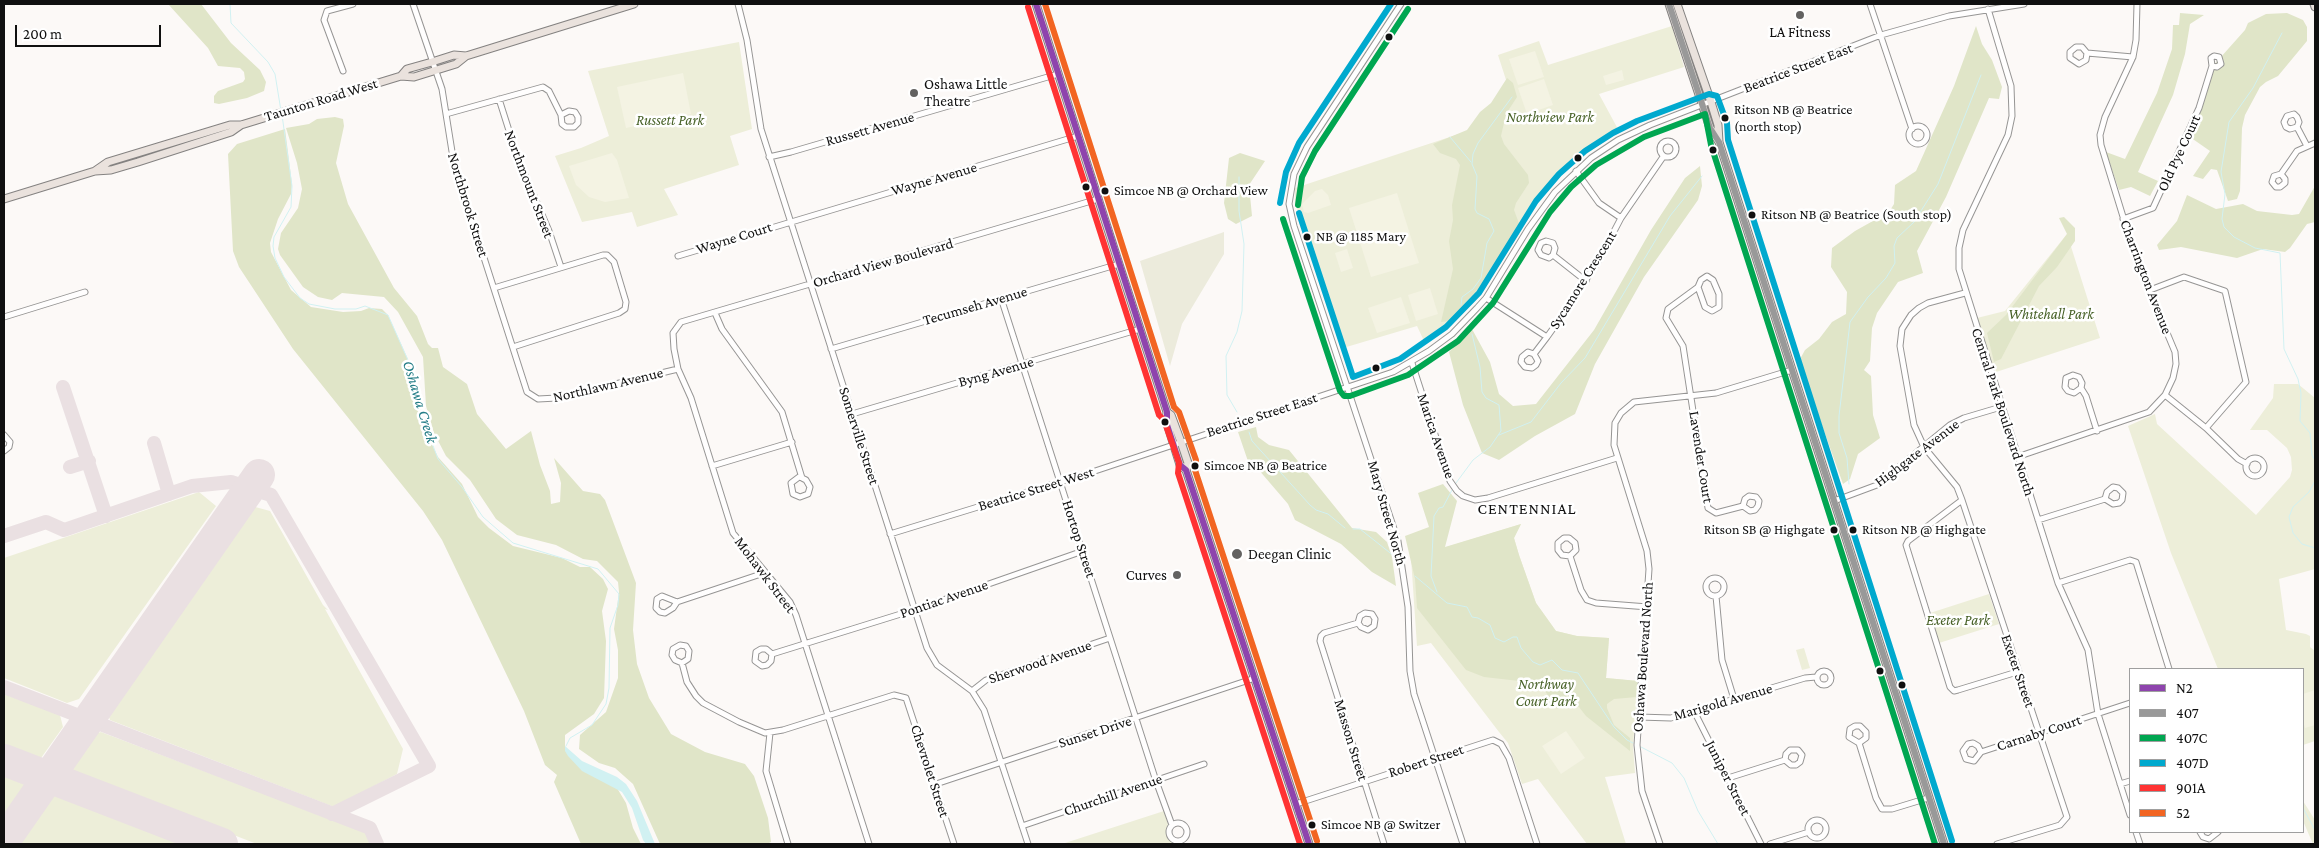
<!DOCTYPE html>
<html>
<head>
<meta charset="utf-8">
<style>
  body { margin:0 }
  #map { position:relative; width:2319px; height:848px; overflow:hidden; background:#fcf9f7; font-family:"Crimson Pro",serif }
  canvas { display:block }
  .frame { position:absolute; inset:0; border:5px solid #101010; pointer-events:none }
  .legend { position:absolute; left:2129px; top:668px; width:175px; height:165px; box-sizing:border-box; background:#fff; border:1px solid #9f9f9f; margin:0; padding:6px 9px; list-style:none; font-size:15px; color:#101010 }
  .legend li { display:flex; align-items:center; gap:10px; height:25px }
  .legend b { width:25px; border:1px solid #9f9f9f }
  .scale { position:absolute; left:15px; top:25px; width:146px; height:22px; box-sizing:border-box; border:2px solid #101010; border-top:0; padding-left:6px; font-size:15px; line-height:18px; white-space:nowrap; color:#101010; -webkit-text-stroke:4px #fff; paint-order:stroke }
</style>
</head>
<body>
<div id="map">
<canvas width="2319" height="848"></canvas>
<div class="frame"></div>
<ul class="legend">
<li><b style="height:6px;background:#8e44ad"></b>N2</li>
<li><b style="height:6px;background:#999"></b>407</li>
<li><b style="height:6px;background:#00a651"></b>407C</li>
<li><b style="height:6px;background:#00a9ce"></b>407D</li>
<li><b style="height:6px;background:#f33"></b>901A</li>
<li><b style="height:6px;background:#f26522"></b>52</li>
</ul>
<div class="scale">200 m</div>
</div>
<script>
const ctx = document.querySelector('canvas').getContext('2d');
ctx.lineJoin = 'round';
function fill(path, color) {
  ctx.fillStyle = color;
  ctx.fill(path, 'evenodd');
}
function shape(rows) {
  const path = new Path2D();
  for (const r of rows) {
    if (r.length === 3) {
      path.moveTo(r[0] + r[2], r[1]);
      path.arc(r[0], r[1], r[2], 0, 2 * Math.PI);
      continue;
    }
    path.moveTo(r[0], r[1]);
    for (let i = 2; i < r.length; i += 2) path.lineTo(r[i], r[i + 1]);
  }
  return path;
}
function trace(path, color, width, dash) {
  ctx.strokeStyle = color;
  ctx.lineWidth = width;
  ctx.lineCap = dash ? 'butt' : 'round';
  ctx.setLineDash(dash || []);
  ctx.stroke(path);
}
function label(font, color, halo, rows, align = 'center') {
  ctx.font = font + ' "Crimson Pro",serif';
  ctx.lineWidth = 5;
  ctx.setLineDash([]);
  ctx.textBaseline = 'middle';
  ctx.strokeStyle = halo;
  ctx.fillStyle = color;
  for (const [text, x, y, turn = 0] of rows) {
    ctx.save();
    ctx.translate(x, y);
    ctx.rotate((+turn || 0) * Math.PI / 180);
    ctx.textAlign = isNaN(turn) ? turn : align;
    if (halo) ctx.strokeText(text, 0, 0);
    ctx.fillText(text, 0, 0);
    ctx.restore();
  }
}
fill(shape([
  [1672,26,1684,67,1599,94,1619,131,1571,165,1543,193,1520,226,1480,291,1455,319,1425,343,1417,326,1343,348,1295,202,1295,188,1474,129,1508,86,1498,55,1539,41,1548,65],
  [739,42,752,129,730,136,739,165,664,189,678,215,637,227,632,212,582,222,555,156,581,148,609,136,588,71],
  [2067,234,2100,338,1990,374,1973,319,2005,311],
  [2274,384,2298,384,2315,398,2315,569,2279,579,2286,630,2306,634,2310,636,2310,647,2315,651,2315,741,2303,745,2303,669,2218,669,2171,553,2128,426,2155,414,2157,424,2256,515,2290,477,2292,470,2291,457,2287,448,2267,430,2250,430,2273,398],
  [199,492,216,506,79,699,67,703,4,678,4,558],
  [248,505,270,511,323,605,328,610,325,609,403,749,397,774,334,807,110,720,106,708],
  [1521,524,1514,538,1519,555,1536,603,1556,631,1577,636,1609,638,1606,678,1638,681,1633,746,1635,773,1605,777,1626,844,1587,844,1538,779,1522,784,1508,743,1499,732,1431,643,1417,646,1411,558],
  [1989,594,1999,624,1939,643,1930,613],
  [1804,648,1810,668,1802,670,1796,650],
  [4,694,60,715,63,727,41,758,4,745],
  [101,732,365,832,371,844,257,844,70,772,68,764,86,736],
  [4,773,25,784,4,819],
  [52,793,74,799,188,844,10,844,33,811],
  [2303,801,2315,820,2315,844,2313,844,2303,821],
  [1164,811,1168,824,1167,837,1175,844,1062,844]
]), '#edeed9');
fill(shape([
  [168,4,201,4,231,43,260,70,266,82,264,91,247,98,219,104,214,103,214,96,218,91,243,82,245,79,244,72,240,68,218,66,208,48],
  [2180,13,2204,15,2190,24,2185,54,2173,95,2138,172,2158,181,2150,196,2131,187,2119,190,2106,152,2125,159,2157,93,2172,49,2173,25,2179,25],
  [2287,13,2303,20,2307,27,2307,41,2278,76,2266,82,2260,87,2245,115,2242,128,2240,191,2237,199,2228,201,2217,170,2211,169,2203,179,2193,176,2210,151,2187,135,2212,67,2245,30,2248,23,2266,14],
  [1976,26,1982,44,1992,60,2002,87,1999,99,1989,98,1946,197,1917,251,1923,273,1898,282,1877,313,1872,328,1870,361,1864,370,1871,376,1873,415,1880,438,1858,454,1850,479,1843,484,1799,361,1805,350,1819,339,1832,322,1846,314,1847,292,1831,267,1832,248,1855,231,1889,212,1894,204,1895,185,1916,171,1954,86],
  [1507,78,1513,83,1517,97,1506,114,1501,136,1504,144,1528,175,1529,183,1516,203,1514,210,1520,226,1480,291,1457,317,1450,321,1441,322,1453,269,1449,241,1453,220,1452,205,1460,165,1456,159,1440,153,1433,144,1467,130,1480,112,1491,103],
  [335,117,343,119,344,126,336,163,348,204,394,288,417,316,428,344,432,348,438,348,443,367,467,384,477,414,506,449,531,431,540,465,550,491,551,504,560,502,561,483,554,458,583,491,600,494,605,500,636,583,633,630,637,664,649,698,671,734,705,752,745,764,754,776,768,818,771,842,767,844,660,844,633,784,615,768,599,763,579,749,580,735,606,712,618,678,618,650,614,629,619,592,618,582,597,561,583,559,556,545,517,535,496,519,470,480,446,456,434,433,426,406,423,357,398,312,384,297,342,293,332,300,318,297,303,287,280,255,278,249,281,233,298,208,302,189,297,163,286,128,309,124,317,119],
  [285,129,292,184,291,194,278,219,270,243,271,252,291,290,311,307,343,312,361,311,369,308,382,309,388,315,411,366,416,403,425,430,438,457,462,484,478,517,489,528,513,546,562,558,580,567,590,567,603,579,608,589,602,611,606,641,604,698,594,714,565,735,565,749,580,764,617,788,626,803,633,828,641,844,581,844,554,782,557,775,545,765,524,711,442,540,423,511,293,349,239,267,233,251,228,154,237,144],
  [1240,153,1265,161,1249,185,1252,216,1236,224,1228,219,1224,203,1229,158],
  [1700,166,1702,186,1698,200,1644,277,1595,364,1575,414,1535,436,1499,460,1482,453,1463,405,1449,352,1472,329,1490,362,1499,394,1513,406,1536,404,1594,330,1651,230,1685,178],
  [2315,186,2315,222,2307,224,2290,248,2285,252,2263,249,2237,258,2181,247,2159,250,2157,245,2177,221,2187,195,2216,209,2243,204,2257,211,2292,215,2299,214],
  [2064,217,2075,228,2075,241,2057,267,2039,286,2001,359,1994,362,1987,333,2006,315,2067,234,2059,218],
  [1256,427,1258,437,1269,445,1289,450,1352,528,1376,532,1387,542,1392,557,1396,586,1372,572,1341,544,1295,520,1288,504,1258,469,1251,470,1238,432],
  [1443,484,1457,501,1445,547,1521,524,1514,538,1519,555,1536,603,1556,631,1577,636,1609,638,1606,678,1638,681,1637,697,1614,699,1607,704,1607,708,1614,725,1630,738,1630,751,1586,716,1579,707,1573,705,1557,709,1543,688,1528,682,1484,677,1466,670,1417,608,1415,579,1405,536,1429,527,1418,493]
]), '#e0e5c8');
fill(shape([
  [1224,232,1224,254,1182,324,1170,366,1140,261]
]), '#ecebdc');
fill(shape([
  [1535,51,1544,77,1518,85,1509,59],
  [1622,70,1624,80,1606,85,1603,76],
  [683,73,691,114,626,128,617,87],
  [1544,79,1553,105,1527,114,1518,88],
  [612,153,617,160,629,198,605,202,589,197,576,185,569,166],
  [1322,189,1328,195,1331,205,1308,213,1304,212,1302,204,1315,191],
  [1397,193,1419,263,1371,277,1349,208],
  [1347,249,1353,268,1341,272,1335,253],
  [1430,288,1438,314,1416,321,1408,295],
  [1401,297,1410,323,1377,333,1368,308],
  [2315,690,2315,725,2305,728,2303,722,2303,694],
  [1566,731,1585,758,1561,774,1542,746]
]), '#f4f3e3');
fill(shape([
  [565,746,582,761,617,777,626,784,637,801,655,844,646,844,643,840,632,808,622,792,582,771,568,756,565,751]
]), '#d1f1f2');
trace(shape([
  [230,4,231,23,268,62,275,74,281,111],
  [2282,33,2253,88,2229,122,2221,172,2225,194,2222,219,2224,227,2234,237,2255,248,2280,253,2284,349,2298,379,2301,393,2300,421,2310,433,2312,455,2315,460],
  [282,115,292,186,291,207,274,237,273,246,275,258,284,277,300,298,309,304,335,309,356,309,365,306,388,315,411,367,419,396,420,411,438,459,462,487,483,517,513,543,598,569,619,594,618,605,610,628,609,688,606,704,592,725,570,738,566,746],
  [1450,137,1471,162],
  [1461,305,1462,297,1473,289,1481,278,1487,243,1494,231,1489,219,1477,213,1475,209,1477,176,1472,164,1473,154,1478,143,1512,97],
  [1237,412,1227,395,1226,356,1237,332,1242,311,1244,244,1239,211,1239,177],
  [1249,432,1252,441,1310,505,1316,510,1328,514,1345,528],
  [1499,435,1531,422,1561,383,1585,358,1670,216,1702,176],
  [2315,481,2309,492,2293,507,2289,517,2293,533,2302,544,2315,548],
  [1456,483,1473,460,1490,447,1501,431,1499,405,1486,398,1482,392,1480,367,1472,334],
  [1849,484,1847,458,1839,433,1839,416,1850,322,1868,297,1886,278,1895,263,1894,246,1897,238,1914,222,1938,184,1981,75],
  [1353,529,1360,529,1399,560],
  [1415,576,1447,603,1467,607,1472,617,1478,618,1490,625,1495,638,1504,642,1513,637,1517,637,1521,648,1533,662,1540,665,1552,660,1562,670,1578,673,1614,727,1627,740,1633,743],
  [1437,592,1431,576,1434,516,1439,508,1443,507,1452,490],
  [1641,747,1672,763,1684,778,1698,811,1718,844],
  [2303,808,2315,830]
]), '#d1f1f2', 1);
trace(shape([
  [63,387,106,516],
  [154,443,169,494],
  [70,467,89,461],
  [4,536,46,522,64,530,192,486,231,482,271,495,429,766,332,814],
  [4,687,370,828,377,844]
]), '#eae0e2', 14);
trace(shape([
  [4,760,222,844],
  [4,841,259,475]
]), '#eae0e2', 32);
const minor = shape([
  [413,4,442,89,454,164,527,392,538,399,557,398,678,369],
  [738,4,747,40,761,129,927,648,937,665,972,691,984,710,1028,844],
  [1401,4,1307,147,1294,174,1289,204,1294,226,1398,541,1408,607,1410,671,1414,694,1463,844],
  [1870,4,1912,129],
  [1988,9,2011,86,2012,116,2008,135,1963,230,1959,248,1959,269,2058,583,2088,650,2098,714,2130,815],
  [2087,53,2082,47,2076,47,2070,52,2070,58,2079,64,2086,60,2087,53,2133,57],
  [343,71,324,20,327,11,353,4],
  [499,99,518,159,549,231,561,267],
  [446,114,543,87,549,91,561,115,569,111,575,112,578,117,578,123,574,127,566,127,562,124,561,115],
  [1918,135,9],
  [2297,127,2299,122,2297,117,2294,114,2287,116,2284,122,2286,127,2290,129,2297,127,2307,146],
  [1668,149,8],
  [769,157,791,152,1058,74],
  [2281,174,2285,179,2285,183,2280,187,2276,187,2272,182,2274,176,2281,174,2297,151,2315,143],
  [1621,218,1663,157],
  [2123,219,2153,208,2199,108,2212,66,2217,67,2221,64,2219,57,2214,56,2211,58,2212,66],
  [1553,255,1549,258,1541,255,1538,250,1541,243,1546,241,1553,243,1555,248,1553,255,1586,281],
  [678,256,1078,136],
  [1698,287,1705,307,1712,311,1719,307,1719,294,1713,280,1707,276,1701,280,1698,287,1668,309,1666,318,1683,346,1708,508,1716,513,1743,506,1745,499,1749,496,1756,497,1759,501,1758,506,1755,510,1750,511,1743,506],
  [494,288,603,255,607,255,614,262,626,302,625,309,619,313,513,347],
  [2150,290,2184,277,2225,291,2246,382,2206,428],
  [1965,293,1928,303,1919,308,1911,315,1902,329,1900,346,1914,425,1924,447,1957,487,1962,500,2067,817,2060,825,1997,844],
  [1001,298,1156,781,1172,825],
  [1486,298,1547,337,1557,323,1599,260,1621,218,1599,203,1576,171],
  [715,313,722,329,782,412,802,478,806,480,810,487,808,494,800,497,793,494,791,483,799,477,802,478],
  [4,317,85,292],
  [831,349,1119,264],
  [1534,354,1538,361,1536,365,1532,368,1525,367,1521,362,1522,357,1528,352,1534,354,1547,337],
  [1412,363,1450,481,1457,491,1463,496,1475,500,1488,498,1617,458],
  [2081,388,2082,383,2079,377,2073,375,2066,378,2065,387,2068,391,2074,393,2081,388,2086,396,2097,431],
  [2165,395,2206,428,2238,459,2247,464],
  [852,414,1140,329],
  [4,435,10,442,9,447,4,451],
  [2017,457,2149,412,2165,395,2173,378,2176,364,2175,352,2136,259,2101,145,2100,135,2105,117,2133,57,2136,40,2137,4],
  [2255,467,9],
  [712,466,792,442],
  [1962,500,1908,541,1906,545,1950,687,1954,691,1958,690,2017,672],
  [1834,501,1877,485,1950,425,1964,418,2001,407],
  [2038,520,2105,499,2107,492,2113,487,2118,488,2123,493,2122,500,2119,503,2113,504,2105,499],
  [890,534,1095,471,1393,372,1429,351,1452,334,1477,308,1486,298,1528,229,1555,192,1591,158,1618,140,1650,125,1881,35,1949,16,2024,4],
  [1570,556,1576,550,1575,543,1569,538,1564,538,1558,543,1558,550,1562,555,1570,556,1581,590,1587,600,1596,603,1648,607],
  [1715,587,9],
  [2058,583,2130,560,2136,562,2169,669],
  [1716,596,1722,660,1734,699],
  [677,602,673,608,665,613,660,612,656,608,657,599,662,596,677,602,764,573],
  [1358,623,1361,627,1368,630,1374,626,1375,619,1372,614,1365,613,1360,616,1358,623,1324,633,1321,636,1320,641,1384,844],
  [772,654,766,649,761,649,756,652,755,661,762,666,767,665,771,661,772,654,920,608,1083,551],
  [682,663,675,660,672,655,673,649,680,645,686,646,689,651,688,659,682,663,687,682,696,696,703,703,739,722,765,733,783,730,894,695,906,698,954,844],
  [1824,678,7],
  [972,691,986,680,1110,638],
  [1695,713,1761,844],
  [1639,717,1671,718,1805,678,1816,677],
  [770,733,766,771,788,844],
  [1859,743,1866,738,1866,732,1860,726,1855,726,1850,729,1849,737,1859,743,1876,798,1882,809,1892,809,1928,798],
  [1981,752,1978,746,1973,743,1968,744,1963,751,1966,759,1974,761,1981,752,2130,703],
  [1728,778,1785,760,1786,754,1790,750,1798,750,1802,755,1800,762,1796,765,1791,765,1785,760],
  [2120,784,2130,781],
  [933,785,1255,678],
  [1296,804,1493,740,1501,744,1509,758,1537,844],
  [1817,829,9],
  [1178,832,9],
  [1022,826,1204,764],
  [2136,832,2140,844],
  [2200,832,2203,837,2209,839,2218,832],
  [869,844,796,615,790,602,733,533,691,398,678,369,674,349,673,333,681,322,1098,199],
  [1660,844,1642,791,1637,745,1649,569,1647,551,1614,445,1615,423,1621,413,1634,402,1716,393,1792,370],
  [1770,844,1809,832]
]);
const major = shape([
  [1036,4,1119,264,1167,412,1171,415,1181,442,1188,463,1186,470,1309,844],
  [1669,4,1710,128,1719,142],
  [1677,4,1711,102,1718,125,1719,142,1944,844],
  [2314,4,2315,7],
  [401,76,407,69,432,62,454,55,466,56,634,4],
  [95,171,108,162,230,125,241,125,401,76,414,77,456,64,466,56],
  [4,199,95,171,111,170,138,162,231,132,241,125],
  [1167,412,1166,420,1180,465,1186,470]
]);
trace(minor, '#969594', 7);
trace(major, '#848281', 9);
trace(minor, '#fffefe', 5);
trace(major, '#eae2dd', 7);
trace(shape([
  [1036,4,1167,412,1167,425,1180,465,1186,470,1309,844]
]), '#8e44ad', 6);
trace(shape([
  [1669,4,1710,128,1719,142,1944,844]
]), '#999', 6);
trace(shape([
  [1298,205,1302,177,1315,151,1408,9],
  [1283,219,1340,391,1344,396,1350,396,1408,375,1458,341,1493,303,1550,212,1571,187,1596,165,1644,137,1705,114,1711,145,1935,844]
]), '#00a651', 6);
trace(shape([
  [1280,203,1286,172,1299,143,1391,4],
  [1299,213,1353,377,1400,359,1446,327,1479,293,1536,201,1559,174,1585,151,1613,133,1637,121,1709,94,1717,96,1727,123,1728,140,1952,841]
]), '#00a9ce', 6);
trace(shape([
  [1028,7,1159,415,1164,420,1179,463,1178,473,1300,844]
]), '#f33', 6);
trace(shape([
  [1045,4,1174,407,1179,412,1196,460,1195,470,1317,841]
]), '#f26522', 6);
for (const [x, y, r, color] of [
  [1800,15,5,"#636261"],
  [1389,37,4.5,"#101010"],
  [914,93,5,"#636261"],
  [1725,118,4.5,"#101010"],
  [1713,150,4.5,"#101010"],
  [1578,158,4.5,"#101010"],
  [1086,187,4.5,"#101010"],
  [1105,191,4.5,"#101010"],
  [1752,215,4.5,"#101010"],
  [1307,237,4.5,"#101010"],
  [1376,368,4.5,"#101010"],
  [1165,422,4.5,"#101010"],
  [1195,466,4.5,"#101010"],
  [1834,530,4.5,"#101010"],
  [1853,530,4.5,"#101010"],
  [1237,554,6,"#636261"],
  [1177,575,5,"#636261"],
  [1880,671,4.5,"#101010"],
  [1902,685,4.5,"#101010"],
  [1312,825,4.5,"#101010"]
]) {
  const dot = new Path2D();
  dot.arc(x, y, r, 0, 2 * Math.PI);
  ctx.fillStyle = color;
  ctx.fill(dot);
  trace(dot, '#fff', 2);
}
label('14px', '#101010', '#fff', [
  ["Ritson NB @ Beatrice",1734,110],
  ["(north stop)",1734,127],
  ["Simcoe NB @ Orchard View",1114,191],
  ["Ritson NB @ Beatrice (South stop)",1761,215],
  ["NB @ 1185 Mary",1316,237],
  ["Simcoe NB @ Beatrice",1204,466],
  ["Ritson SB @ Highgate",1825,530,"right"],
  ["Ritson NB @ Highgate",1862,530],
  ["Simcoe NB @ Switzer",1321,825]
], 'left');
label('15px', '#101010', '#fff', [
  ["LA Fitness",1800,32,"center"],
  ["Oshawa Little",924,84],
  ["Theatre",924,101],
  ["Deegan Clinic",1248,554],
  ["Curves",1167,575,"right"]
], 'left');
label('15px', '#101010', '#fff', [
  ["Beatrice Street East",1798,68,-21],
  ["Taunton Road West",321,100,-17],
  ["Russett Avenue",870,129,-16],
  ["Old Pye Court",2179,153,-65],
  ["Wayne Avenue",934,179,-16],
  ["Northmount Street",529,184,69],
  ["Northbrook Street",468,205,73],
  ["Wayne Court",734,238,-17],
  ["Orchard View Boulevard",883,263,-16],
  ["Charrington Avenue",2146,277,69],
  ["Sycamore Crescent",1583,280,-58],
  ["Tecumseh Avenue",975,306,-16],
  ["Byng Avenue",996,372,-16],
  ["Northlawn Avenue",608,385,-13],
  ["Central Park Boulevard North",2003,412,72],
  ["Beatrice Street East",1262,415,-18],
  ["Somerville Street",859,436,72],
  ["Marica Avenue",1436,436,71],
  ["Highgate Avenue",1917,453,-37],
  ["Lavender Court",1701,457,81],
  ["Beatrice Street West",1036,489,-17],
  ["Mary Street North",1387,513,74],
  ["Hortop Street",1079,539,72],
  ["Mohawk Street",765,575,53],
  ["Pontiac Avenue",944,599,-19],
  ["Oshawa Boulevard North",1643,657,-86],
  ["Sherwood Avenue",1040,662,-19],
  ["Exeter Street",2018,671,71],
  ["Marigold Avenue",1723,702,-16],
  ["Sunset Drive",1095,732,-18],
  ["Carnaby Court",2039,733,-18],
  ["Masson Street",1351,740,73],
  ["Robert Street",1426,761,-18],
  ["Chevrolet Street",930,771,72],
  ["Juniper Street",1728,778,63],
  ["Churchill Avenue",1113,795,-19]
]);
label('italic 15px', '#476127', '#fff', [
  ["Northview Park",1550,117],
  ["Russett Park",670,120],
  ["Whitehall Park",2051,314],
  ["Exeter Park",1958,620],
  ["Northway",1546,684],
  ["Court Park",1546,701]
]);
label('italic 16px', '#257e87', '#fff', [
  ["Oshawa Creek",420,402,73]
]);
ctx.letterSpacing = '1px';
label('16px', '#101010', '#fff', [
  ["CENTENNIAL",1527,509]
]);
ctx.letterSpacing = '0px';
</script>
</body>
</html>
